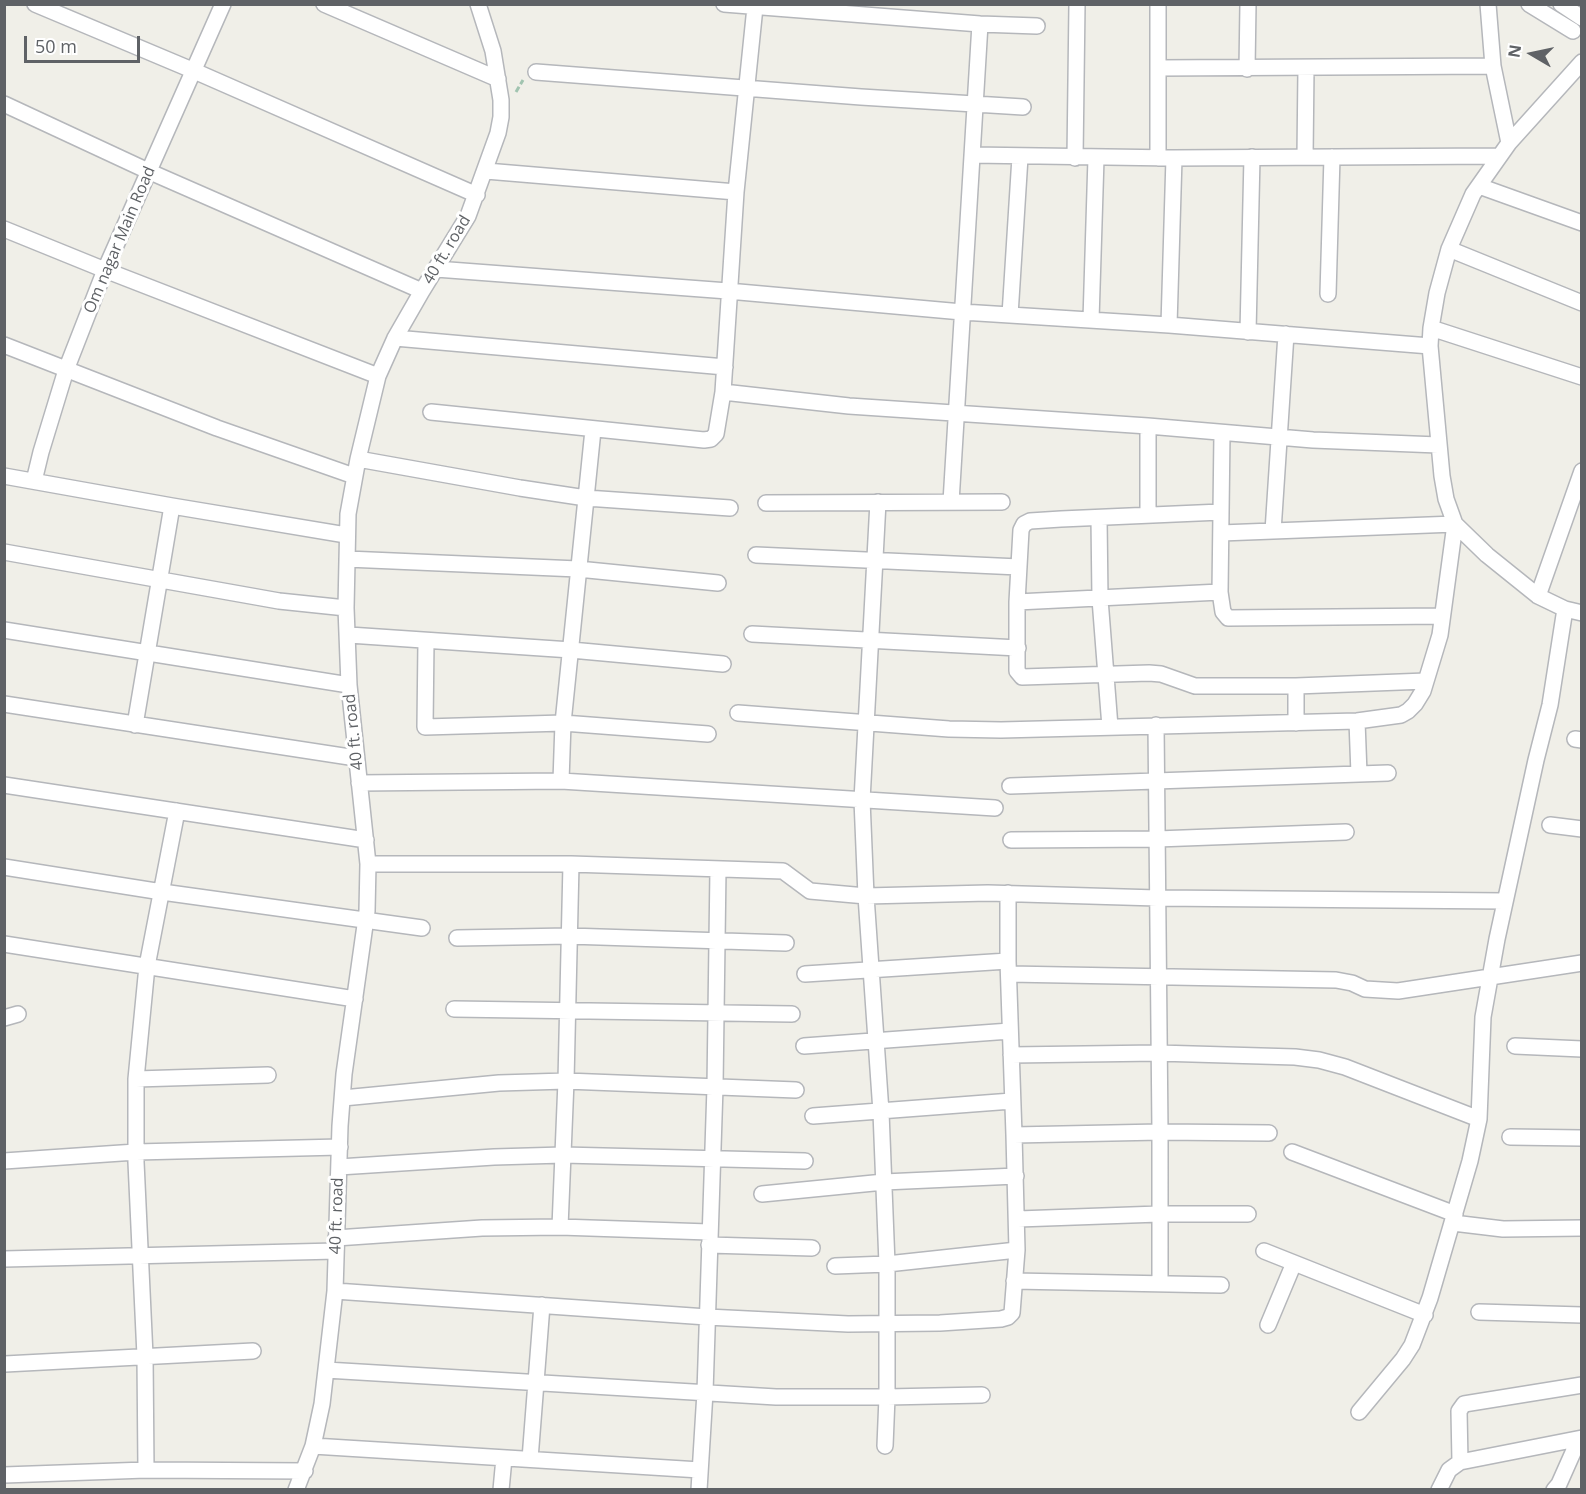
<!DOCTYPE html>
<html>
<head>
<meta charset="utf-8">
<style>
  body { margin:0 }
  #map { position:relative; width:1586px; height:1494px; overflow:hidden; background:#f0efe8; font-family:"Open Sans",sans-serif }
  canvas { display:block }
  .frame { position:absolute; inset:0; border:6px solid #5f6266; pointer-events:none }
  .north { position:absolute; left:1502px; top:24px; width:60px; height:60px; -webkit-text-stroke:4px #fff; paint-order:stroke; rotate:279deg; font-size:16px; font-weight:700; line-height:24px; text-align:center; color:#5f6266 }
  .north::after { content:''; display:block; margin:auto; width:21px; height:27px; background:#5f6266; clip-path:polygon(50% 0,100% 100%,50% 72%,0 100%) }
  .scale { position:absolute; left:24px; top:36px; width:116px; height:27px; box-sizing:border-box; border:3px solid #5f6266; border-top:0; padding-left:8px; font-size:18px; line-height:21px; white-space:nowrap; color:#5f6266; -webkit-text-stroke:4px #fff; paint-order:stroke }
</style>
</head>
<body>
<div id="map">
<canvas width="1586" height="1494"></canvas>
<div class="frame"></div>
<div class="north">N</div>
<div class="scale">50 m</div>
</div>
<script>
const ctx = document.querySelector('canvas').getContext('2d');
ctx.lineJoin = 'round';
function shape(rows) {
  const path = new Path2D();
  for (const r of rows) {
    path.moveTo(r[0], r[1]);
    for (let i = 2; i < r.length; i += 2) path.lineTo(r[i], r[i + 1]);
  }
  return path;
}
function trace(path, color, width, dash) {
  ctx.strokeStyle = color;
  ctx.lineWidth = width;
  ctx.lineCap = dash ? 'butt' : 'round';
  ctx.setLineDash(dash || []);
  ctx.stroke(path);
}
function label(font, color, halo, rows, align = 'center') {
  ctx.font = font + ' "Open Sans",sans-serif';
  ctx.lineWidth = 6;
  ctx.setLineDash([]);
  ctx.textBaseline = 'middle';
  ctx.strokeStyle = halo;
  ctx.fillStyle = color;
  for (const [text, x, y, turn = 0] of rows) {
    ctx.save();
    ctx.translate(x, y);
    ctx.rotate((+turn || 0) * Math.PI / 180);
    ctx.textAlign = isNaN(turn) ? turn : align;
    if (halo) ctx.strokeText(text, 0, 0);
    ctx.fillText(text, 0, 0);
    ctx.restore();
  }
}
const minor = shape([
  [35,4,192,70,477,195],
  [324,4,498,79],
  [724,4,980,24,1037,26],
  [1158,4,1158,158],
  [1488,4,1493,66,1509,143],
  [1529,4,1573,31],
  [1561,4,1582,18],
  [1582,62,1509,143,1473,194,1449,249,1437,293,1431,328,1430,346,1442,476,1446,499,1455,524,1487,555,1538,596,1565,609,1582,613],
  [1159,68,1493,66],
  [1247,69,1248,4],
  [536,72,861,97,1023,107],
  [4,104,148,171,422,291],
  [972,155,1174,158,1498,156],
  [1305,157,1306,68],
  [1075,158,1077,4],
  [486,171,736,192],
  [1479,186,1582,223],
  [4,229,105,270,378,376],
  [1449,249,1582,303],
  [436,269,728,291,962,312,1169,325,1430,346],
  [1328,294,1332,157],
  [1010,315,1020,157],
  [1091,320,1096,158],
  [1169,325,1174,158],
  [1431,328,1582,377],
  [1248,332,1252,157],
  [395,338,725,367],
  [4,345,217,428,354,476],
  [723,392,849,406,1148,426,1313,440,1438,445],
  [431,412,704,440,711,439,716,434,723,392,736,192,755,7],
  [1222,433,1220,592,1223,612,1228,618,1442,616],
  [358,459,520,488,586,498,730,508],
  [4,476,172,506,346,535],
  [34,481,41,452,66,370,105,270,223,4],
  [878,502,862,800,866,896,881,1112,887,1264,887,1397,885,1446],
  [951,502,980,24],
  [766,503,1002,502],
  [1221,512,1061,519,1030,521,1024,524,1021,530,1017,602,1017,671,1022,677,1149,673,1161,674,1195,686,1296,686,1426,681],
  [1148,515,1148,426],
  [1099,518,1100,599,1110,727],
  [1273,531,1286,334],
  [4,552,279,601,346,608],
  [756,555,1019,567],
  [347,559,578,569,718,583],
  [1538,596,1582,471],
  [1017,602,1220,592],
  [4,630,349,685],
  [752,634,1018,648],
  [349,635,571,650,723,664],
  [426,641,425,727,563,723,708,734],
  [4,704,356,758],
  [738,713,949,729,1001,730,1357,721,1401,715,1408,711,1415,704,1423,691,1440,635,1455,524,1221,533],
  [1357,721,1359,774],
  [1296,723,1296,686],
  [135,725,172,506],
  [1156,725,1160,1132,1160,1282],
  [1575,739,1582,740],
  [561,781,563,723,593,430],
  [359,783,561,781,995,808],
  [4,785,366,840],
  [1010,786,1388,773],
  [1550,825,1582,829],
  [1011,840,1157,839,1346,832],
  [368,864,571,864,783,871,810,891,866,896,988,893,1157,898,1505,901],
  [4,867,162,892,422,928],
  [1008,893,1008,961,1014,1135,1160,1132,1269,1133],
  [457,938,569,936,786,943],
  [4,944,355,999],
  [805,974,1008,961],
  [1009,974,1336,980,1352,983,1365,989,1398,991,1582,963],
  [454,1009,792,1014],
  [4,1018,18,1014],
  [804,1046,1010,1031],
  [1515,1046,1582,1049],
  [1011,1055,1158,1053,1295,1057,1319,1060,1345,1067,1479,1119],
  [136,1079,268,1075],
  [343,1098,499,1083,566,1081,796,1090],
  [813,1116,1012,1101],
  [1510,1137,1582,1138],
  [1292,1152,1455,1214],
  [4,1161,136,1152,340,1147],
  [339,1167,494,1157,563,1155,805,1161],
  [762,1194,884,1182,1016,1176],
  [1018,1219,1159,1214,1248,1214],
  [1453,1223,1503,1229,1582,1228],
  [560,1227,566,1081,571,864],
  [336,1238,482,1228,560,1227,709,1232],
  [709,1245,812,1248],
  [1264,1251,1425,1315],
  [4,1259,336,1251],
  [835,1266,887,1264,1017,1250],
  [1014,1281,1221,1285],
  [335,1291,707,1317,848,1324,940,1323,1001,1319,1008,1317,1012,1313,1017,1250,1014,1135],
  [1479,1312,1582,1315],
  [1268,1325,1294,1263],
  [5,1364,253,1351],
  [326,1370,776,1397,887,1397,982,1395],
  [1359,1412,1403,1359,1412,1345,1430,1298,1470,1161,1479,1119,1483,1017,1497,939,1536,760,1550,705,1565,609],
  [313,1446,700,1470],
  [530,1459,542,1305],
  [1460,1462,1459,1411,1464,1404,1582,1385],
  [146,1470,145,1356,136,1162,136,1079,147,966,177,811],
  [4,1475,146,1470,305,1471],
  [296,1490,313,1446,322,1404,335,1291,340,1126,344,1074,367,911,368,864,349,685,346,608,348,514,358,459,378,376,395,338,422,291,468,216,498,133,501,117,501,100,493,51,478,4],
  [501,1490,504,1458],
  [699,1490,705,1392,715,1087,718,869],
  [1439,1490,1449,1470,1460,1462,1582,1438],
  [1554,1490,1559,1484,1579,1439]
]);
trace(minor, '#b5b7bb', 18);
trace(shape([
  [516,92,523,80]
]), '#a1c4b0', 3, [6, 3]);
trace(minor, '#fff', 15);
label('16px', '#5f6266', '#fff', [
  ["Om nagar Main Road",120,240,-67],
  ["40 ft. road",447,250,-59],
  ["40 ft. road",354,732,-96],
  ["40 ft. road",337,1216,-88]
]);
</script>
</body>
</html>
